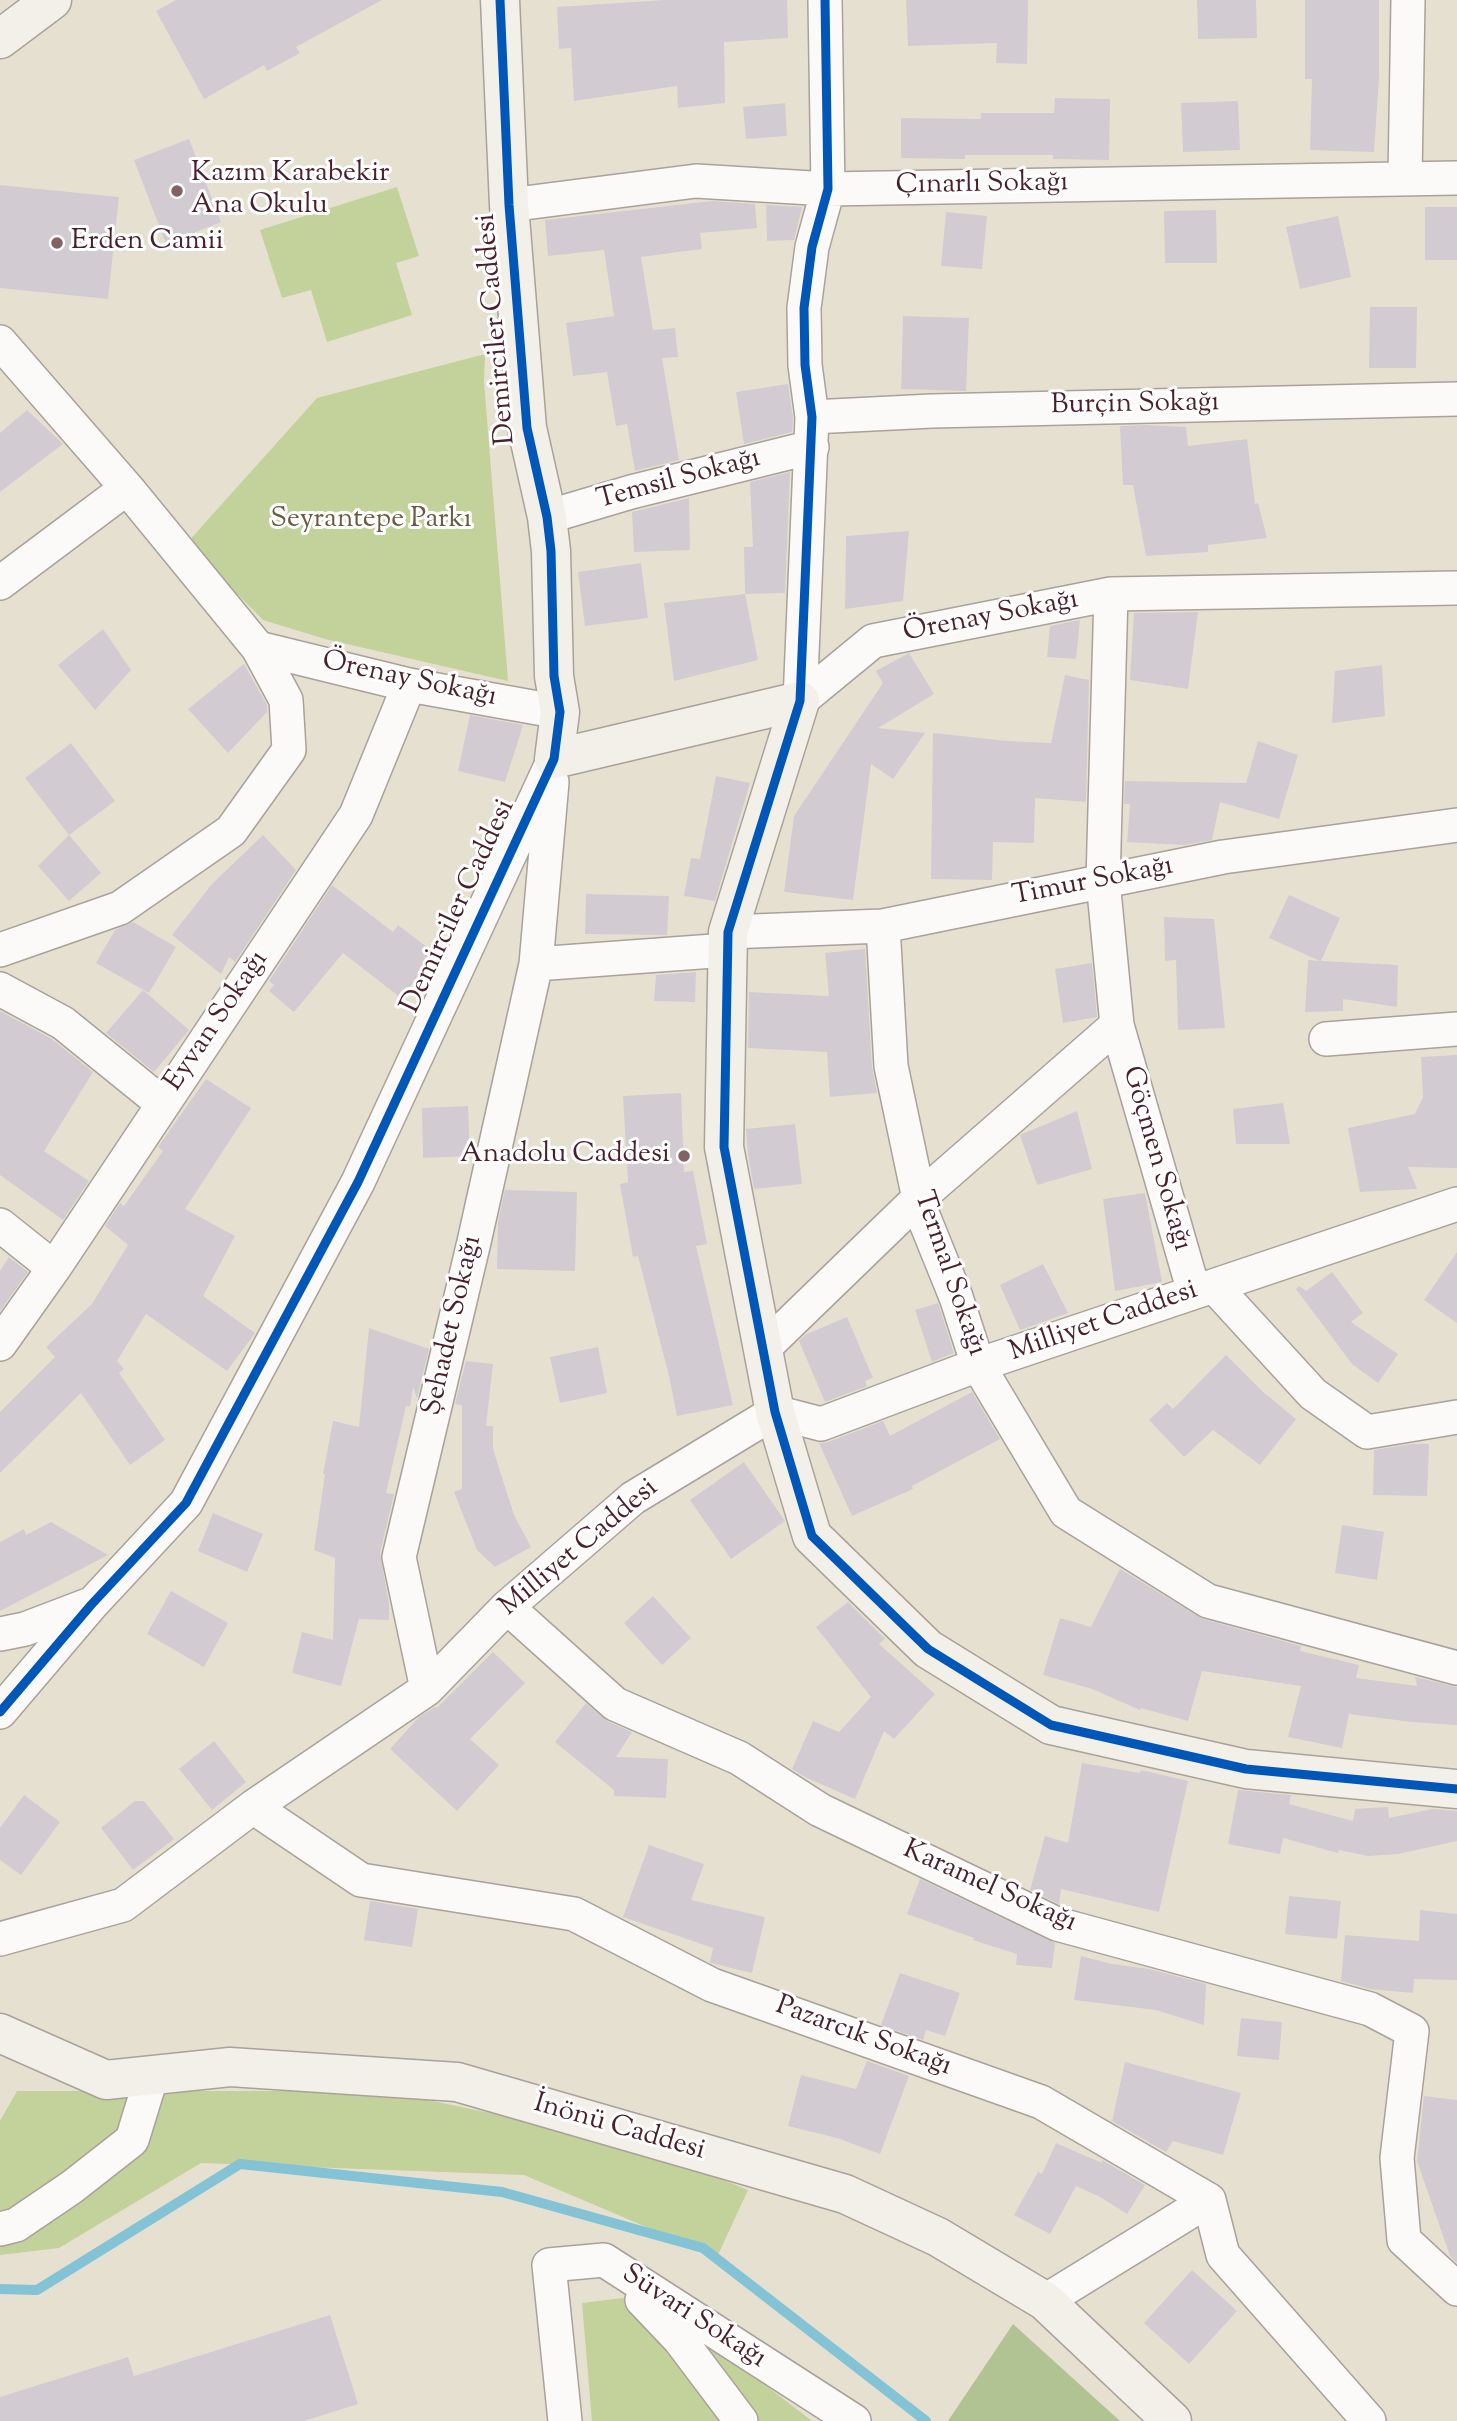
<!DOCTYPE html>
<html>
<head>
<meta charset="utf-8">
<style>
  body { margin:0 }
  canvas { display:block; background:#e6e0d1 }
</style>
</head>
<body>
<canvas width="1457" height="2421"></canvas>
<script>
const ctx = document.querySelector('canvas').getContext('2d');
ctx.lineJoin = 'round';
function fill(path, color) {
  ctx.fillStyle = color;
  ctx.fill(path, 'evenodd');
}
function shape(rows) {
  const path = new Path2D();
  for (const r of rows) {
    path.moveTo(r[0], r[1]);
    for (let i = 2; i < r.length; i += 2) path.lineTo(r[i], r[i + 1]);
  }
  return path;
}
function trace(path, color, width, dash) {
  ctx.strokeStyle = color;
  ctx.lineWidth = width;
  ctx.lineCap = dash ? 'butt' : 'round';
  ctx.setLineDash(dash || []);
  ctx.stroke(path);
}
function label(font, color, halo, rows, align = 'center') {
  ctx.font = font + ' "Sorts Mill Goudy",serif';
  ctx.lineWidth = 6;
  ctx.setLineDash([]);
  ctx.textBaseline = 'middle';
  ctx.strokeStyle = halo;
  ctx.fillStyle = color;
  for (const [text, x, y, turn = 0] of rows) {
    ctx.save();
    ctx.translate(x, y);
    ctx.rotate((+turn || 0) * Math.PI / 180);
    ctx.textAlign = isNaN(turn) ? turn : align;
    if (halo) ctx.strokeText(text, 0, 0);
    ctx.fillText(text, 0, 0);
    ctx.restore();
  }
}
fill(shape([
  [397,187,419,256,396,263,412,315,327,342,311,290,282,298,260,230],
  [485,354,484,382,508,681,325,639,263,620,187,543,317,398],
  [17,2091,384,2091,630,2142,748,2190,717,2257,524,2175,201,2163,59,2248,0,2255,0,2121],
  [648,2295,812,2421,592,2421,582,2303]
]), '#c3d19a');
fill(shape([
  [1013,2324,1120,2421,948,2421]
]), '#b1c293');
trace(shape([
  [0,2289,37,2290,240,2164,502,2192,703,2248,926,2421]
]), '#83c3d5', 10);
fill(shape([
  [176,0,382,0,296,47,300,53,267,71,264,65,204,99,156,11],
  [665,0,787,0,788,38,724,42,725,103,678,108,677,86,574,101,571,48,559,49,557,7],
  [906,0,1028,0,1027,64,996,63,997,43,908,46],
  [1197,0,1256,0,1257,38,1198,39],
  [1305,0,1379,0,1379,78,1374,152,1310,150,1312,79,1305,79],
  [1055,98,1110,99,1109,160,1053,159,1053,155,965,155,965,159,901,158,901,118,981,119,981,113,1054,113],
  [1238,101,1240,150,1183,152,1181,103],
  [785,103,787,136,746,139,743,107],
  [189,139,221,222,166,244,134,160],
  [0,185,119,197,108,299,0,288],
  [712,201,755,204,757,228,700,233,702,249,641,257,653,330,675,328,678,357,662,358,679,460,635,471,627,424,616,426,607,372,573,376,566,323,614,316,604,250,548,256,545,220],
  [766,205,802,207,794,240,767,241],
  [1425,207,1457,207,1457,260,1425,260],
  [1216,210,1217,263,1165,263,1164,211],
  [946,212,987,216,982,269,941,266],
  [1338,216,1351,277,1300,289,1286,227],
  [1370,307,1417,307,1416,368,1369,368],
  [903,316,969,318,966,391,901,389],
  [788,384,793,418,792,432,744,444,736,392],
  [27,410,63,444,0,492,0,433],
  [1146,425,1186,427,1188,446,1247,439,1255,504,1258,503,1267,538,1208,545,1208,552,1146,556,1133,485,1123,485,1120,426],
  [790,472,785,593,745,594,744,547,753,547,750,482],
  [689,498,690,550,634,552,632,512],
  [909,531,903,601,845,609,846,536],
  [641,563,648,618,585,626,578,572],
  [745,594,758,660,674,681,664,603],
  [1198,612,1188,689,1130,680,1134,613],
  [1080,620,1076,659,1047,657,1050,626],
  [103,629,131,670,95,710,58,665],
  [909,653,934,694,878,728,925,733,893,779,871,764,853,900,784,892,794,816,883,683,876,671],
  [244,664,267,705,267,712,228,753,188,709],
  [1382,665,1385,716,1332,723,1335,671],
  [1065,675,1089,680,1086,802,1035,798,1034,843,993,842,992,880,931,879,933,733,1008,741,1051,743],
  [470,715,523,725,505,782,458,771],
  [1258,741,1298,755,1279,819,1220,802,1212,840,1184,845,1127,842,1130,804,1124,804,1125,781,1246,783],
  [71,743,115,801,69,835,25,778],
  [716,776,750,783,715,901,684,896,691,858,700,859],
  [69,835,101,873,69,901,38,866],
  [263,835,296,870,235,962,229,957,221,974,172,935,212,884],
  [332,885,393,932,398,925,436,954,401,998,343,953,294,1012,269,991,274,985,269,981],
  [586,894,669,896,667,935,585,934],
  [1289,895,1340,918,1321,961,1398,965,1397,1007,1343,999,1343,1011,1305,1012,1308,960,1320,961,1269,938],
  [1164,917,1214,919,1225,1028,1178,1030,1176,960,1165,961],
  [133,922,176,947,149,993,96,963,115,930],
  [865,949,872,1067,877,1093,830,1097,827,1052,748,1048,749,992,829,996,825,953],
  [1092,963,1097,1017,1063,1023,1055,969],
  [696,972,695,1002,654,1001,656,975],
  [143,990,189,1030,154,1072,106,1033],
  [0,1011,52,1039,93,1072,44,1151,89,1181,63,1220,0,1175],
  [1457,1055,1457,1168,1408,1167,1417,1189,1360,1192,1348,1128,1415,1114,1423,1097,1421,1057],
  [206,1079,251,1108,185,1209,235,1236,203,1296,255,1333,227,1371,146,1314,117,1361,124,1369,119,1373,165,1440,130,1465,81,1393,0,1473,0,1412,55,1357,46,1347,92,1304,128,1245,105,1226,120,1203,124,1206,163,1151,158,1147],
  [681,1093,684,1172,693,1171,707,1244,696,1246,733,1405,677,1416,669,1376,638,1256,633,1257,620,1184,628,1182,623,1096],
  [1283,1103,1290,1144,1236,1144,1233,1109],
  [468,1106,470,1156,423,1158,422,1108],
  [1077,1111,1092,1169,1037,1185,1020,1135],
  [795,1124,802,1184,754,1189,748,1154,746,1129],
  [505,1190,577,1192,575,1271,497,1269,498,1221],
  [1145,1193,1162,1282,1115,1291,1103,1199],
  [1457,1252,1457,1323,1424,1300],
  [9,1257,28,1272,0,1311,0,1271],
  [1043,1264,1068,1313,1020,1330,1000,1285],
  [1332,1272,1363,1313,1351,1322,1398,1354,1378,1383,1352,1364,1296,1289,1299,1286,1306,1291],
  [938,1303,954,1353,932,1362,915,1310],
  [847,1317,873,1378,865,1381,867,1386,825,1402,799,1341,805,1335],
  [369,1328,429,1349,417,1398,413,1387,410,1407,406,1406,386,1493,394,1494,380,1553,389,1604,389,1620,359,1619,341,1686,292,1673,302,1632,333,1640,335,1558,314,1550,325,1474,323,1474,333,1421,359,1427],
  [598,1347,607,1393,560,1403,550,1357],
  [1226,1355,1263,1392,1296,1419,1260,1465,1213,1430,1184,1457,1149,1420,1167,1403,1173,1409],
  [466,1361,493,1364,486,1426,493,1426,493,1449,514,1515,531,1547,495,1567,477,1550,454,1492,462,1489,462,1405,455,1404],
  [972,1392,1000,1439,912,1486,913,1489,852,1516,819,1443,828,1442,883,1421,890,1436],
  [1412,1444,1429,1444,1427,1496,1373,1495,1374,1450],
  [744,1462,785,1521,731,1559,690,1500],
  [213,1513,263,1534,247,1572,198,1551],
  [51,1522,108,1555,0,1611,0,1542,24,1529,26,1535],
  [1342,1525,1384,1532,1377,1580,1335,1573],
  [1120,1569,1203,1619,1301,1646,1300,1651,1359,1665,1356,1678,1417,1686,1415,1677,1457,1687,1457,1725,1412,1722,1349,1714,1342,1748,1288,1737,1301,1686,1202,1671,1188,1721,1141,1708,1140,1710,1092,1689,1043,1675,1060,1618,1091,1627],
  [171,1591,228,1623,204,1667,147,1634],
  [653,1596,691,1638,662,1665,624,1623],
  [848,1602,885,1639,879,1644,935,1694,894,1739,884,1731,855,1799,805,1777,792,1769,813,1721,839,1732,871,1697,816,1627],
  [493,1652,525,1683,470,1739,499,1765,457,1811,390,1749,419,1717,435,1707,437,1708],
  [586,1703,607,1721,632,1732,616,1757,668,1759,666,1798,614,1796,614,1790,555,1742],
  [214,1741,246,1782,212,1810,179,1769],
  [1082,1763,1140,1773,1141,1770,1188,1781,1159,1912,1061,1889,1059,1904,1030,1890,1045,1836,1068,1843],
  [1238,1790,1291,1795,1289,1804,1353,1821,1355,1809,1388,1807,1389,1818,1432,1809,1457,1811,1457,1841,1398,1854,1368,1856,1339,1850,1338,1853,1283,1838,1280,1854,1228,1844],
  [24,1795,60,1822,21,1875,0,1860,0,1828],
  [135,1801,144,1801,174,1839,133,1870,101,1828],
  [649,1845,704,1864,691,1900,765,1917,752,1973,711,1963,710,1962,713,1948,623,1917],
  [920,1879,1055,1943,1052,1968,1016,1965,1017,1954,973,1940,974,1938,907,1914],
  [1289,1896,1341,1901,1337,1939,1285,1934],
  [370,1901,418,1909,412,1947,364,1940],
  [1420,1910,1457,1914,1457,1980,1414,1979,1413,1993,1370,1989,1341,1981,1345,1935,1419,1941],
  [1081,1956,1112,1964,1149,1969,1206,1984,1204,2025,1156,2010,1074,2000],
  [900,1973,960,1993,945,2036,926,2030,923,2040,881,2025],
  [1241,2018,1282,2022,1279,2060,1237,2056],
  [867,2061,909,2076,880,2154,837,2138,788,2126,801,2075,856,2089],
  [1125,2062,1241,2093,1223,2155,1173,2141,1166,2152,1112,2121],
  [1424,2096,1457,2100,1457,2263,1450,2256,1417,2161],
  [1056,2143,1102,2163,1102,2160,1145,2185,1127,2214,1100,2197,1076,2186,1050,2234,1014,2215,1038,2172,1042,2174],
  [1192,2270,1237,2311,1189,2364,1144,2323],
  [330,2315,358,2404,304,2421,0,2421,0,2397,128,2357,134,2376]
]), '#d2ccd2');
const street = shape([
  [1405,178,1408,0],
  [509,205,696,181,828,189,1457,178],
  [0,342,127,488,258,648,286,700,289,750,231,831,120,908,0,950],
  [812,417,932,411,1457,399],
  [547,517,631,492,812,447],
  [0,583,127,488],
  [258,648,409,685,560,712],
  [800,701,812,417,805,365,804,308,812,247,828,189,825,0],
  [800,701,873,641,1111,594,1457,588],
  [883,926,891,1066,922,1213,956,1297,978,1365,1066,1512,1208,1601,1457,1668],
  [728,932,883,926,1223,857,1457,825],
  [536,964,727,950],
  [0,989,63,1023,163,1104],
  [1117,1025,1194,1292],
  [1326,1039,1457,1029],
  [0,1225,54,1268],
  [1214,1286,1313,1394,1367,1432,1457,1417],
  [0,1344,54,1268,356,815,409,685],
  [763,1349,919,1198,1117,1025,1103,881,1111,594],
  [507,1607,615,1704,739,1758,820,1810,1057,1924,1370,2009,1412,2031,1397,2158,1404,2240,1457,2289],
  [0,1634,25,1629,88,1605],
  [427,1689,399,1557,474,1242,536,964,552,782],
  [0,1712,91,1605,186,1503,358,1182,554,759],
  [253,1807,361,1880,574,1914,712,1985,1041,2102,1209,2200,1223,2255,1369,2421],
  [0,1939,123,1905,253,1807,427,1689,507,1607,633,1498,775,1412,821,1424,978,1365,1457,1204],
  [0,2229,16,2225,72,2187,132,2140,152,2075],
  [642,2300,680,2340,741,2421],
  [1045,2301,1209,2200],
  [565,2421,549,2265,604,2260,854,2421]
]);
const secondary = shape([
  [500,0,509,205,527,428,547,517,551,551,554,676,560,712,554,759,800,701],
  [0,39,52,0],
  [800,701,728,932,724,1147,775,1412,812,1536,928,1649,1051,1725,1246,1769,1457,1789],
  [0,2033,106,2080,230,2067,457,2082,845,2194,938,2237,1045,2301,1172,2421]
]);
trace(street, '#aaa19a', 36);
trace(secondary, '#aaa19a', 41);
trace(street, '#fbfaf8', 33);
trace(secondary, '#f2f0e9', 38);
trace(shape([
  [825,0,828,189,812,247,804,308,805,365,812,417,800,701,728,932,724,1147,775,1412,812,1536,928,1649,1051,1725,1246,1769,1457,1789],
  [0,1712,91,1605,186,1503,358,1182,554,759,560,712,554,676,551,551,547,517,527,428,509,205,500,0]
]), '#0057b8', 9);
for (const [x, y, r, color] of [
  [177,191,7,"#816365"],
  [57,243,7,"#816365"],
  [684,1156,7,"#816365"]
]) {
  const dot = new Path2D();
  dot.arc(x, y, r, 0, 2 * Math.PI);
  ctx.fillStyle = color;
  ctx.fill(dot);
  trace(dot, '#fff', 2.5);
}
label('28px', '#4a1f2b', '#fff', [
  ["Kazım Karabekir",191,175],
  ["Ana Okulu",191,207],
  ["Erden Camii",71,243],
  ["Anadolu Caddesi",670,1156,"right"]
], 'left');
label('28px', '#4a1f2b', '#fff', [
  ["Çınarlı Sokağı",982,186,-1],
  ["Demirciler Caddesi",498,329,-95],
  ["Burçin Sokağı",1135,406,-1],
  ["Temsil Sokağı",679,481,-15],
  ["Örenay Sokağı",991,618,-11],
  ["Örenay Sokağı",409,681,12],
  ["Timur Sokağı",1093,883,-11],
  ["Demirciler Caddesi",460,907,-65],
  ["Eyvan Sokağı",218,1022,-56],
  ["Göçmen Sokağı",1155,1159,74],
  ["Termal Sokağı",948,1274,71],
  ["Milliyet Caddesi",1104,1323,-19],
  ["Şehadet Sokağı",454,1326,-77],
  ["Milliyet Caddesi",580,1549,-40],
  ["Karamel Sokağı",989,1888,24],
  ["Pazarcık Sokağı",863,2038,20],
  ["İnönü Caddesi",619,2129,16],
  ["Süvari Sokağı",693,2318,33]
]);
label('28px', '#6b5942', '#fff', [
  ["Seyrantepe Parkı",371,521]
]);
</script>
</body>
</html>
